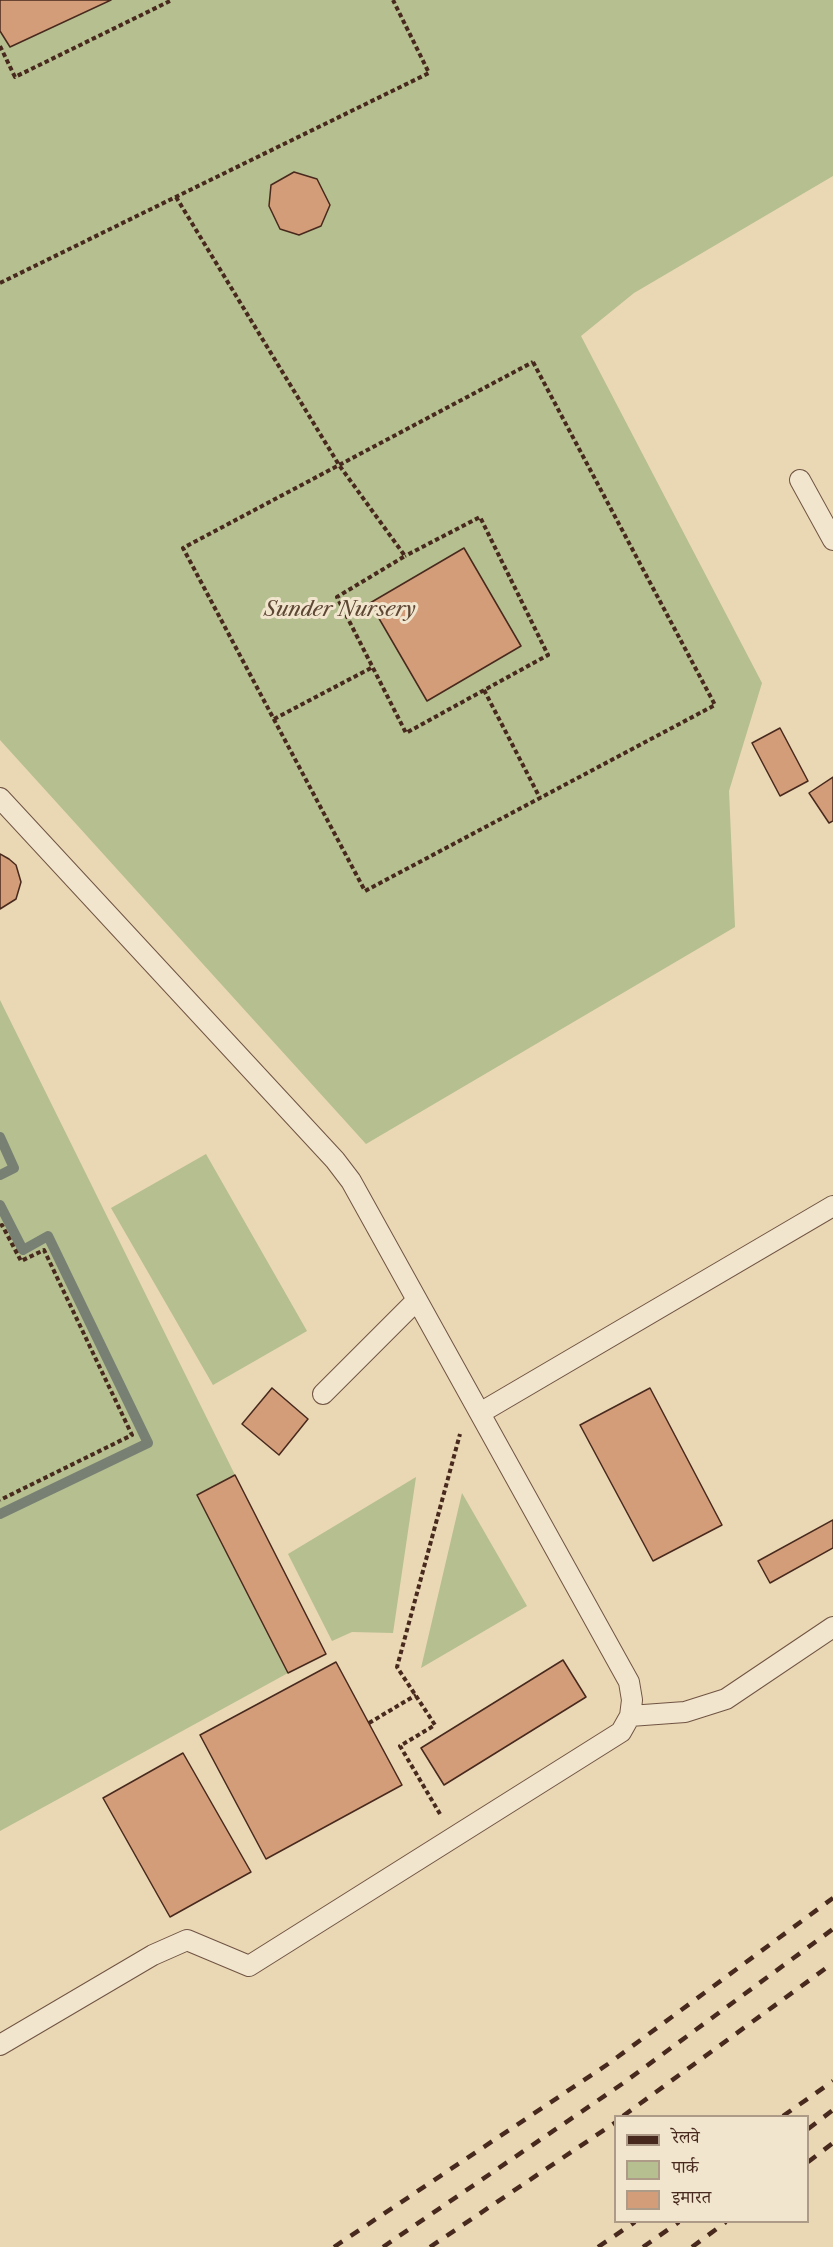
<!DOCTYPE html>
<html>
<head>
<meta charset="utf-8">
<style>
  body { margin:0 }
  #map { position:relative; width:833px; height:2247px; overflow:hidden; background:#ead7b4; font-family:"Libre Caslon Text","Noto Serif Devanagari",serif }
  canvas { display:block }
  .legend { position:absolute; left:614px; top:2115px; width:195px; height:108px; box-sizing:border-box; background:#f1e5ce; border:2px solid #ad9a87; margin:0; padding:8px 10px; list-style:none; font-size:18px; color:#48291d }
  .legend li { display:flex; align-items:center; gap:12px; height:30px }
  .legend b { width:30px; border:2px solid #ad9a87 }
</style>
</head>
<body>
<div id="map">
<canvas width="833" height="2247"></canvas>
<ul class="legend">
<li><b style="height:8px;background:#48291d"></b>रेलवे</li>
<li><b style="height:16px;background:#b5bf8f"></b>पार्क</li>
<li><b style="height:16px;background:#d39d79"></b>इमारत</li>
</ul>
</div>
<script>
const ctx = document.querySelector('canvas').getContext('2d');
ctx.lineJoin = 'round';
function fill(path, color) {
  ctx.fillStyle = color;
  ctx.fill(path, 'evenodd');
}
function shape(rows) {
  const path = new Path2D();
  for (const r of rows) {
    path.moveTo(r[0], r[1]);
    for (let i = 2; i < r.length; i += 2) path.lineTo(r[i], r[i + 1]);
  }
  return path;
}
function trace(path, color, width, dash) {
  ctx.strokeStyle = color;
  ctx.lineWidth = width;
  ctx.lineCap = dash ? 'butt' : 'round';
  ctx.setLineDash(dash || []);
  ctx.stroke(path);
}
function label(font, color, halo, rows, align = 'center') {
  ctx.font = font + ' "Libre Caslon Text",serif';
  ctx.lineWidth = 6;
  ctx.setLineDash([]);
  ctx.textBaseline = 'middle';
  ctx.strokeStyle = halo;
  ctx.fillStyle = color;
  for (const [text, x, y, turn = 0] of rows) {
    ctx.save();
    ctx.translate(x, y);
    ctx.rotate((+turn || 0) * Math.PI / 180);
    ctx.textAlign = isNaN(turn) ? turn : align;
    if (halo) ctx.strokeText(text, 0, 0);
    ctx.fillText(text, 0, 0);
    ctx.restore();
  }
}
fill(shape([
  [0,0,833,0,833,176,634,293,581,336,762,683,729,791,735,927,366,1144,0,740],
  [0,1000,235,1475,197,1495,288,1673,0,1831],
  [206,1154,307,1331,213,1385,111,1208],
  [416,1477,393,1633,352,1632,332,1641,288,1554],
  [462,1493,527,1606,421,1668]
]), '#b5bf8f');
trace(shape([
  [0,1137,14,1168,0,1175],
  [0,1205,23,1250,48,1236,148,1443,0,1514]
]), '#788074', 10);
const building = shape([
  [0,0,111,0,10,47,0,31,0,0],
  [294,172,317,179,330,205,321,226,299,235,280,229,269,206,271,185,294,172],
  [464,548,521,646,427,701,370,603,464,548],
  [780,728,808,781,780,796,752,743,780,728],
  [833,777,833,821,829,823,809,793,833,777],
  [0,854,9,859,16,865,21,882,16,899,0,909,0,854],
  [272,1388,308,1419,279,1455,242,1424,272,1388],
  [650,1388,722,1525,653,1561,580,1425,650,1388],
  [235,1475,326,1654,288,1673,197,1495,235,1475],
  [833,1520,833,1548,770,1583,758,1561,833,1520],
  [563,1660,586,1697,444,1785,421,1748,563,1660],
  [336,1662,402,1785,266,1859,200,1735,336,1662],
  [183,1753,251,1872,170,1917,103,1798,183,1753]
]);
fill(building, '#d39d79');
trace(building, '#48291d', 1.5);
const lane = shape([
  [800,480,833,540],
  [0,798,335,1160,351,1181,629,1682,632,1700,630,1716,621,1732,249,1966,187,1940,153,1955,0,2045],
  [323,1394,417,1300],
  [480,1413,833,1206],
  [630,1716,685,1712,726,1699,833,1627]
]);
trace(lane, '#705443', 22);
trace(shape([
  [0,46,15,77,172,0],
  [176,197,339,465,405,556,337,597,406,733,548,655,480,517,405,556],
  [0,283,429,73,393,0],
  [533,362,715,705,365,891,183,548,533,362],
  [484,690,540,798],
  [274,719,373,667],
  [0,1226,2,1225,21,1261,44,1250,132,1435,0,1500],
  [369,1723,416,1695],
  [440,1814,400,1746,435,1725,397,1667,460,1434]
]), '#48291d', 4, [4.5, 3]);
trace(lane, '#f1e5ce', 20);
trace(shape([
  [623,2116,833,1963],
  [783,2116,833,2081],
  [808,2129,833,2110],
  [808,2162,833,2143],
  [334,2247,608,2064,833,1898],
  [383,2247,622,2084,833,1929],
  [430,2247,616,2122],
  [598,2247,635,2222],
  [643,2247,679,2222],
  [692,2247,726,2222]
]), '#48291d', 4.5, [10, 10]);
label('italic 21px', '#5e4734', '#f1e5ce', [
  ["Sunder Nursery",340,610]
]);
</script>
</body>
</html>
